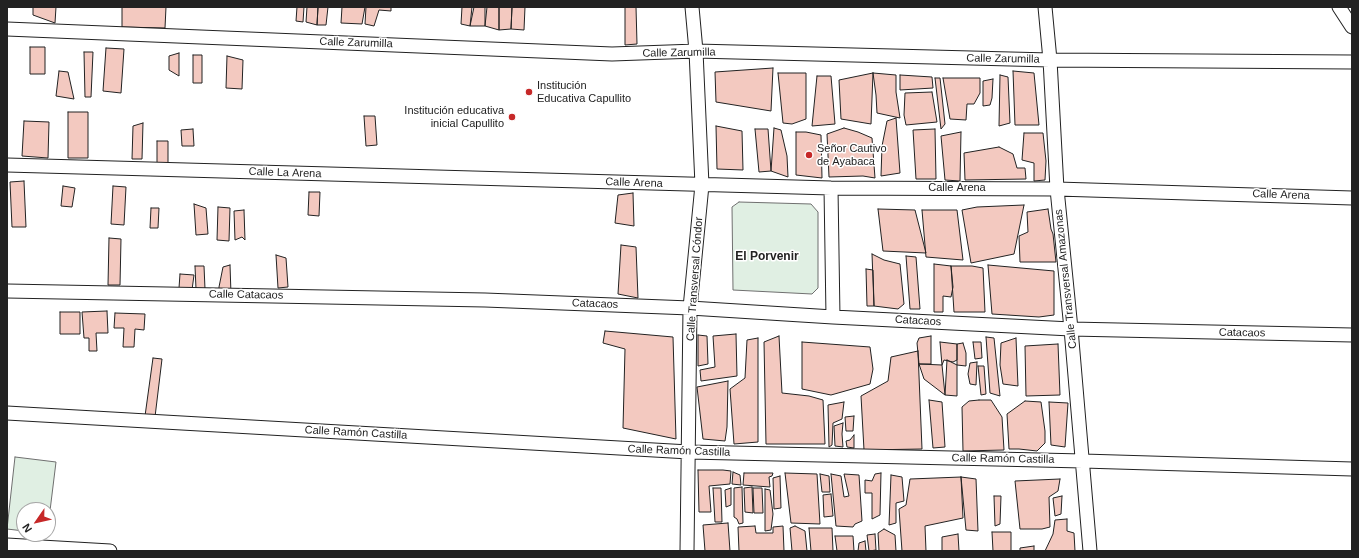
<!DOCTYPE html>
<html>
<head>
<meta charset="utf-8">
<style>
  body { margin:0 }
  #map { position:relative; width:1359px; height:558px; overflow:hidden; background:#fff; font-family:Helvetica,sans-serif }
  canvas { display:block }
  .frame { position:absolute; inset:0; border:8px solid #222; pointer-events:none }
  .north { position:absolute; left:16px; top:502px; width:40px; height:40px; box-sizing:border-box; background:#fff; border:1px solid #a7a7a7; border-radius:50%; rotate:236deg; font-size:11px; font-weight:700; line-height:16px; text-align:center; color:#222 }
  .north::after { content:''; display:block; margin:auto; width:14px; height:18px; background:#c62828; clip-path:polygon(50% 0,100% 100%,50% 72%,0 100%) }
</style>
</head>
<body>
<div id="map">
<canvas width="1359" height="558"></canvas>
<div class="frame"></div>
<div class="north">N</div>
</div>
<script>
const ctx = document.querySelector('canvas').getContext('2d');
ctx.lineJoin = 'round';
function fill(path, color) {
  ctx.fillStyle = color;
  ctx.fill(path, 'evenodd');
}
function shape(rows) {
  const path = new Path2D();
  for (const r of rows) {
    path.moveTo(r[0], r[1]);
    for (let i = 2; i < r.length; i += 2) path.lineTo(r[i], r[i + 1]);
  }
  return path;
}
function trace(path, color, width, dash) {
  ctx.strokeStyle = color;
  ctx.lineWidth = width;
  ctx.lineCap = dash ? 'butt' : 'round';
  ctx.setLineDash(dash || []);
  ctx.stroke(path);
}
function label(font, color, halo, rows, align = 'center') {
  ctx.font = font + ' Helvetica,sans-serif';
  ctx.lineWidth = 3;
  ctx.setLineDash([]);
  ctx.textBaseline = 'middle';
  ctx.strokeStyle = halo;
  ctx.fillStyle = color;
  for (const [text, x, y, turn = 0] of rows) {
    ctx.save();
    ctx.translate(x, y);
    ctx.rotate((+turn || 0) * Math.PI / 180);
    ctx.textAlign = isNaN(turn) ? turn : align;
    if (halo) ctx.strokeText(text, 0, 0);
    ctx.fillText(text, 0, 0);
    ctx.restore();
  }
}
const green = shape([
  [739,202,811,204,818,212,818,288,812,294,733,290,732,207,739,202],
  [15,457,56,462,48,527,48,510,24,510,24,531,7,529,15,457]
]);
fill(green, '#e0efe3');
trace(green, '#6f6f6f', 1);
const building = shape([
  [33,7,56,7,55,23,33,15,33,7],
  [122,7,166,7,165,28,122,27,122,7],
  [297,7,304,7,303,22,296,21,297,7],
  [307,7,318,7,317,25,306,22,307,7],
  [318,7,328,7,326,25,317,25,318,7],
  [342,7,365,7,362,24,341,23,342,7],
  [366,7,391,7,391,11,379,10,374,26,365,24,366,7],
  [462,7,472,7,470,26,461,24,462,7],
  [474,7,485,7,485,26,470,26,474,7],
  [487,7,499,7,499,30,485,26,487,7],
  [499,7,512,7,511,29,499,30,499,7],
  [512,7,525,7,524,30,511,29,512,7],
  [625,7,636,7,637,44,625,45,625,7],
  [30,47,45,47,45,74,30,74,30,47],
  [106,48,124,49,121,93,103,91,106,48],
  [84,52,93,52,91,97,85,97,84,52],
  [179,53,179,76,169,70,169,56,179,53],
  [193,55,202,55,202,83,193,83,193,55],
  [227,56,243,60,242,89,226,88,227,56],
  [773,68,771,111,716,102,715,72,773,68],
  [59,71,68,72,74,99,56,96,59,71],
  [1013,71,1034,73,1039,125,1015,125,1013,71],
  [778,73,806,73,806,119,792,124,783,123,778,73],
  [873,73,871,124,841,119,839,80,873,73],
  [873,73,896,75,896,92,900,118,877,113,876,95,873,73],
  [900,75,932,77,933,88,900,90,900,75],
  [1000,75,1008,77,1010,123,999,126,1000,75],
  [817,76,831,76,835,124,812,126,817,76],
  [935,78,940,78,945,124,941,129,935,78],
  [943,78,980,78,980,93,974,104,967,104,966,120,950,119,943,78],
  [993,79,992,98,990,105,983,106,983,81,993,79],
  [932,92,937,122,906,125,904,115,905,93,932,92],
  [68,112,88,112,88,158,68,158,68,112],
  [364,116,375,116,377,145,366,146,364,116],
  [896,118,900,173,881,176,882,146,887,121,896,118],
  [24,121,49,122,48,158,22,156,24,121],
  [143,123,142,159,132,159,133,126,143,123],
  [716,126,742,131,743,170,717,169,716,126],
  [774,128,781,130,787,156,788,177,771,171,774,128],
  [844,128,858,132,872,138,875,178,863,176,829,177,827,134,844,128],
  [193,129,194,146,182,146,181,130,193,129],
  [755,129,768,129,771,171,759,172,755,129],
  [935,129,936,179,916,179,913,130,935,129],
  [796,132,806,132,821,135,822,178,796,175,796,132],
  [961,132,960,181,945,180,941,136,961,132],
  [1024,133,1043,133,1046,161,1045,180,1034,181,1034,163,1022,160,1024,133],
  [157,141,168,141,168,165,157,166,157,141],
  [999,147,1013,154,1017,168,1025,168,1026,179,965,180,964,153,999,147],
  [24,181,26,227,12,227,10,182,24,181],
  [63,186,75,188,72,207,61,206,63,186],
  [113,186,126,187,124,225,111,224,113,186],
  [309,192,320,192,319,216,308,215,309,192],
  [633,193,634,226,615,223,618,195,633,193],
  [194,204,206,208,208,234,196,235,194,204],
  [1024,205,1014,254,971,263,962,210,977,207,1024,205],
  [218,207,230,208,229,241,217,240,218,207],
  [151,208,159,208,158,228,150,228,151,208],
  [878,209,915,210,926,253,883,251,878,209],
  [1048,209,1051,229,1053,234,1056,262,1020,262,1019,236,1028,232,1027,212,1048,209],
  [244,210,245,240,242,237,235,240,234,211,244,210],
  [922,210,957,210,963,260,926,257,922,210],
  [109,238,121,239,120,285,108,285,109,238],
  [621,245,636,247,638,298,618,294,621,245],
  [872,254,884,260,900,264,904,304,898,309,874,306,872,254],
  [276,255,286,258,288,287,278,288,276,255],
  [906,256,916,257,920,309,910,309,906,256],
  [934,264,951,266,953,287,951,297,943,296,943,312,934,312,934,264],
  [230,265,231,294,219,294,219,287,223,267,230,265],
  [988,265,1054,271,1054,315,1039,317,992,314,988,265],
  [195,266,204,266,205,289,196,289,195,266],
  [951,266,972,266,983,268,985,312,954,312,951,266],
  [866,269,873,270,874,306,867,306,866,269],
  [180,274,194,275,192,290,179,288,180,274],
  [107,311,108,333,96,333,97,351,89,351,89,338,84,338,82,312,107,311],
  [60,312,80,312,80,334,60,334,60,312],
  [115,313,145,314,144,330,135,329,134,347,123,347,124,328,114,328,115,313],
  [605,331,673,337,676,439,623,428,625,349,603,343,605,331],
  [736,334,737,376,701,381,700,370,715,367,713,336,736,334],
  [698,335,707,336,708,364,698,366,698,335],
  [779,336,782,393,809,396,823,400,825,444,766,444,764,342,779,336],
  [931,336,931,364,919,364,917,343,919,338,931,336],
  [986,337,994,338,1000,396,990,393,986,337],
  [758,338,758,442,734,444,730,389,745,378,747,340,758,338],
  [1016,338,1018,386,1003,384,1000,365,1001,343,1016,338],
  [802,342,870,347,873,369,870,384,831,395,802,389,802,342],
  [940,342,957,344,957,360,953,362,944,360,942,365,940,342],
  [973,342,981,342,982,358,975,359,973,342],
  [963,343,966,353,966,366,957,365,957,344,963,343],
  [1058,344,1060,395,1026,396,1025,346,1058,344],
  [918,351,922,449,864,450,861,396,888,381,891,357,918,351],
  [153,358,162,359,155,417,145,416,153,358],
  [947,360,957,365,957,396,945,395,947,360],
  [977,362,976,385,970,384,968,374,970,363,977,362],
  [919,364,942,365,945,395,924,379,919,364],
  [978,366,984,366,986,394,981,395,978,366],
  [728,381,727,427,725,441,703,439,697,387,728,381],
  [929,400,942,402,945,447,933,448,929,400],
  [979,400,991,400,1002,417,1004,450,963,451,962,407,969,401,979,400],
  [1025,401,1041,402,1045,431,1045,443,1037,451,1019,449,1009,449,1007,414,1025,401],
  [844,402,842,419,833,423,832,445,829,447,828,405,844,402],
  [1049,402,1068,403,1065,447,1051,445,1049,402],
  [854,416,853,431,846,431,845,417,854,416],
  [843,423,842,434,843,447,835,446,834,426,843,423],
  [854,435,854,448,847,447,846,441,850,440,854,435],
  [698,470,723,470,731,471,730,484,709,486,711,512,699,512,698,470],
  [733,472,740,475,741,485,732,484,733,472],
  [744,473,773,473,772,476,769,477,770,487,743,485,744,473],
  [785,473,817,474,820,524,791,523,785,473],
  [881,473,880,515,872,519,872,493,865,493,865,480,872,481,875,474,881,473],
  [820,474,829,476,830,492,822,492,820,474],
  [831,474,841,476,844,497,849,496,844,474,859,475,862,521,855,524,853,527,836,526,831,474],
  [891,475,902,477,904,501,896,503,896,523,889,525,891,475],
  [780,476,781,508,774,509,773,478,780,476],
  [961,477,963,518,925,526,926,551,902,551,899,509,906,505,910,479,961,477],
  [961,477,976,479,978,531,966,530,961,477],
  [1060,479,1058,491,1049,497,1050,527,1042,529,1020,529,1015,481,1060,479],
  [742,487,743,523,739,524,737,519,734,517,734,488,742,487],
  [752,487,753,513,745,512,744,488,752,487],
  [713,488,721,488,722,522,715,522,713,488],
  [731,488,731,505,726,507,725,490,731,488],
  [753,488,762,488,763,513,754,513,753,488],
  [765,489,770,490,773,514,771,530,765,531,765,489],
  [831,494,833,516,824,517,823,495,831,494],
  [994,496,1001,496,1000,524,995,526,994,496],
  [1062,496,1061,514,1055,516,1053,498,1062,496],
  [1067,519,1067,531,1074,533,1075,551,1045,551,1053,534,1055,520,1067,519],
  [728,523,730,551,705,551,703,525,728,523],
  [755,526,756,533,773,533,773,527,783,526,784,551,739,551,738,527,755,526],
  [795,526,805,531,807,551,792,551,790,528,795,526],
  [809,528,832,528,833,551,811,551,809,528],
  [884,529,895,535,896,551,879,551,878,533,884,529],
  [992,532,1011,532,1011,551,993,551,992,532],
  [875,534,876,550,869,551,867,535,875,534],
  [958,534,959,551,942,551,942,537,958,534],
  [835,536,853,536,854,551,837,551,835,536],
  [865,541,866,551,858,551,859,543,865,541],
  [1034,546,1034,551,1020,551,1020,548,1034,546]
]);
fill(building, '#f3c9c0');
trace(building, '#222', 1);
const minor = shape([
  [1045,7,1050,60,1057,189,1071,329,1090,551],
  [1339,7,1352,27],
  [7,29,612,54,696,51,1050,60,1352,62],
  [7,165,831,188,1057,189,1352,198],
  [831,188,833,317],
  [7,291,485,300,690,308,833,317,1071,329,1352,335],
  [7,413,689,452,1083,461,1352,469],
  [7,545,110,551],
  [687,551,690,308,702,185,696,51,692,7]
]);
trace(minor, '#222', 15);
trace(minor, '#fff', 13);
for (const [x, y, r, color] of [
  [529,92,4,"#c62828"],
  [512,117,4,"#c62828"],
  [809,155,4,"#c62828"]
]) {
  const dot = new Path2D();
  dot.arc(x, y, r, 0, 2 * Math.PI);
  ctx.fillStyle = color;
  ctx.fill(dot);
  trace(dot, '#fff', 1.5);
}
label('11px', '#222', '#fff', [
  ["Calle Zarumilla",356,43,2],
  ["Calle Zarumilla",679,53,-1],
  ["Calle Zarumilla",1003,59,1],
  ["Calle La Arena",285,173,2],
  ["Calle Arena",634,183,2],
  ["Calle Arena",957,188],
  ["Calle Arena",1281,195,2],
  ["Calle Transversal Cóndor",695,279,-86],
  ["Calle Transversal Amazonas",1066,279,-96],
  ["Calle Catacaos",246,295,1],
  ["Catacaos",595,304,2],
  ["Catacaos",918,321,3],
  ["Catacaos",1242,333,1],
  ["Calle Ramón Castilla",356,433,3],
  ["Calle Ramón Castilla",679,451,2],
  ["Calle Ramón Castilla",1003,459,1]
]);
label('11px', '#222', '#fff', [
  ["Institución",537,86],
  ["Educativa Capullito",537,99],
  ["Institución educativa",504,111,"right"],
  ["inicial Capullito",504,124,"right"],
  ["Señor Cautivo",817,149],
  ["de Ayabaca",817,162]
], 'left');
label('bold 12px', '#222', '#fff', [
  ["El Porvenir",767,257]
]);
</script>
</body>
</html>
